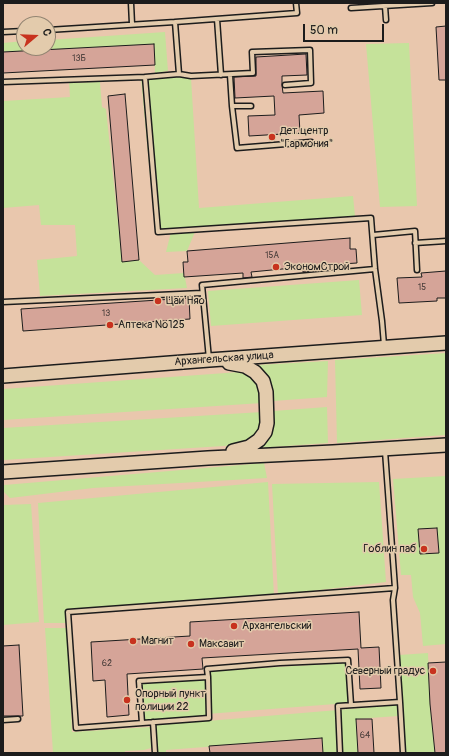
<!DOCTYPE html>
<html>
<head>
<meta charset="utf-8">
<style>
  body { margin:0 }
  #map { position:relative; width:449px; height:756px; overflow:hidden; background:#e9c7ad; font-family:Pangolin,sans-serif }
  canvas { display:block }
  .frame { position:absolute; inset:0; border:4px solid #1c1c1c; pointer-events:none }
  .north { position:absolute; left:16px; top:16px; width:40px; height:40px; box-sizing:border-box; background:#e3cbac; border:1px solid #938572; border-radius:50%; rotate:71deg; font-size:11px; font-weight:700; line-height:16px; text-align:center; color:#1c1c1c }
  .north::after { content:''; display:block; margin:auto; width:14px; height:18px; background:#c8321e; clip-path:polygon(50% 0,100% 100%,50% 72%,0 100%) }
  .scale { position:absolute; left:303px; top:24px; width:81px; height:18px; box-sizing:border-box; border:2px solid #1c1c1c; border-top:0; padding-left:5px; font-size:12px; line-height:14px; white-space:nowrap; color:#1c1c1c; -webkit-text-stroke:3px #e3cbac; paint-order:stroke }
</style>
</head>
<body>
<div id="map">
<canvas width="449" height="756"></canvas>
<div class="frame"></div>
<div class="north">С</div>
<div class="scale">50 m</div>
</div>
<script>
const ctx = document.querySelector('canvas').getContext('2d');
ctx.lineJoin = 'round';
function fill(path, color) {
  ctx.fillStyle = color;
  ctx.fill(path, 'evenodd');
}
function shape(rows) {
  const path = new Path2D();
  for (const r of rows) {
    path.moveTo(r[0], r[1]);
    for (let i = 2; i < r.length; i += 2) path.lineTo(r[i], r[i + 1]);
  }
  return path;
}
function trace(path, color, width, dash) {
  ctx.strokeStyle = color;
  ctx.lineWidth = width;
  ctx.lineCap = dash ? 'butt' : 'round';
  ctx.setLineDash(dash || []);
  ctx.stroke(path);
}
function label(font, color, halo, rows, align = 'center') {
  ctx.font = font + ' Pangolin,sans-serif';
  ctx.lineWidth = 3;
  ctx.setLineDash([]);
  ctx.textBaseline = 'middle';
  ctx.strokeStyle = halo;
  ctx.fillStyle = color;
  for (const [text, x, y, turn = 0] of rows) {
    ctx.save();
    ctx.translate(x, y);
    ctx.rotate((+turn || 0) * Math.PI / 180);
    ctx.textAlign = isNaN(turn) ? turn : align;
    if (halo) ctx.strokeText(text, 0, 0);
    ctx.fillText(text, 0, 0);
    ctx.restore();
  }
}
fill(shape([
  [165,32,168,71,155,73,154,45,3,52,3,43,24,41,24,48,48,48,48,40],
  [409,43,417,206,380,207,366,44],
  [173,77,191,78,199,208,353,196,355,216,197,227,187,251,166,252,171,232,164,229,155,229,141,79],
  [100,82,102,107,106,109,122,261,139,260,155,275,184,273,187,288,40,296,37,260,77,256,75,225,41,225,39,205,3,208,3,101,70,97,69,83],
  [359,280,362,315,211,326,208,291],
  [446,353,446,435,337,443,335,360],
  [328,361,327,397,273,401,269,379,264,372,257,365],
  [240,372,251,376,258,383,262,403,3,420,3,389],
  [327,407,328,443,258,448,273,411],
  [262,412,259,432,254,439,239,445,3,460,3,428],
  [264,463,267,478,93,488,10,498,4,492,4,485],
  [446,476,446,644,423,646,420,613,413,597,411,575,401,575,393,479],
  [268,482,274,596,66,610,67,623,44,623,38,503],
  [379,482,386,582,278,595,272,484],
  [31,504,39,622,3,625,3,505],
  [45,628,67,628,72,732,150,727,151,748,144,750,125,751,125,753,53,753],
  [428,653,430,704,435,753,405,753,399,655],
  [346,663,348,703,207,714,207,721,397,705,398,716,356,719,358,753,323,753,322,738,166,750,166,753,158,753,155,720,144,720,142,683,210,679,210,671]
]), '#c5e29a');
const building = shape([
  [446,26,446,80,439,80,436,27,446,26],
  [154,44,155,65,3,73,3,52,154,44],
  [306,54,307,75,282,76,282,85,283,93,323,91,324,113,299,115,300,133,249,136,248,116,275,115,274,96,235,98,234,77,256,76,256,57,306,54],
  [125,94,139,260,122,262,108,96,125,94],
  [350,238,350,249,356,249,357,263,311,266,312,271,303,272,303,267,251,272,252,277,243,278,243,273,184,277,183,262,188,262,187,251,350,238],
  [446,271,446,298,437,298,437,301,399,303,397,278,422,277,421,273,446,271],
  [189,298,190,319,23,331,21,309,189,298],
  [437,528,439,553,420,554,418,529,437,528],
  [359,612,361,648,379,647,381,688,360,689,358,649,202,658,203,669,127,674,129,715,107,717,105,680,93,681,91,642,190,636,190,622,359,612],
  [19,645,23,716,3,716,3,646,19,645],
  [446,662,446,753,435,753,430,704,428,663,446,662],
  [356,719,372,719,374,753,358,753,356,719],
  [322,738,323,753,210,753,209,746,322,738]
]);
fill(building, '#d5a498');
trace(building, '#1c1c1c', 1);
const service = shape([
  [131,3,132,24],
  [385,6,386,20],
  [351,8,432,3],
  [217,19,221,75],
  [175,22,179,74,145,77,158,232,371,218,375,269,382,321,384,345],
  [48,30,175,22,297,13,296,3],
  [3,32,24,31],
  [179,74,191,76,253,73,252,52,310,50,311,83,285,85],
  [230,75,232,106,237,148,311,142],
  [3,82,145,77],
  [232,106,251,106],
  [373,235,415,231,417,270],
  [415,243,446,241],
  [3,302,202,293],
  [209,359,202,285,375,269],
  [208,677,209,718,76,728,68,612,395,588,385,451],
  [400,702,403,753],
  [3,720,18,719],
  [153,722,155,753],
  [142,723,139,681,208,677,207,669,280,663,348,660,351,705],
  [340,753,338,706,400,702,393,600,395,588]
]);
const primary = shape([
  [229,363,245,366,255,372,263,381,266,392,267,423,265,432,259,440,249,447,233,451],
  [3,376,209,360,446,343],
  [3,472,208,458,333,452,446,445]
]);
trace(service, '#1c1c1c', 7);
trace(primary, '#1c1c1c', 16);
trace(service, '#e3cbac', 4);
trace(primary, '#e3cbac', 13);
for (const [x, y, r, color] of [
  [272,137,4,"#c8321e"],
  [276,267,4,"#c8321e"],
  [158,301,4,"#c8321e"],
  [110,325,4,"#c8321e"],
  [424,549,4,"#c8321e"],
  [234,626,4,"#c8321e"],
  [133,641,4,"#c8321e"],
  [191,644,4,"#c8321e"],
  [433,671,4,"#c8321e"],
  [127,700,4,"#c8321e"]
]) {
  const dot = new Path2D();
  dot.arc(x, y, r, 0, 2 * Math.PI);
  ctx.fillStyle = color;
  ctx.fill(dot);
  trace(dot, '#e3cbac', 1.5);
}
label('9px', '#4a3e3b', null, [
  ["13Б",79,59],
  ["15А",272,256],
  ["15",422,288],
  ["13",106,314],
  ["62",107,664],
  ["64",365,736]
]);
label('11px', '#1c1c1c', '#e3cbac', [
  ["Дет.центр",280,131],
  ["\"Гармония\"",280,144],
  ["ЭкономСтрой",284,267],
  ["Цай Няо",166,301],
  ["Аптека №125",118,325],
  ["Гоблин паб",416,549,"right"],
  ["Архангельский",242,626],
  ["Магнит",141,641],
  ["Максавит",199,644],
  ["Северный градус",425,671,"right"],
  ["Опорный пункт",135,694],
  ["полиции 22",135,707]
], 'left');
label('11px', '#1c1c1c', '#e3cbac', [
  ["Архангельская улица",224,359,-4]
]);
</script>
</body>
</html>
